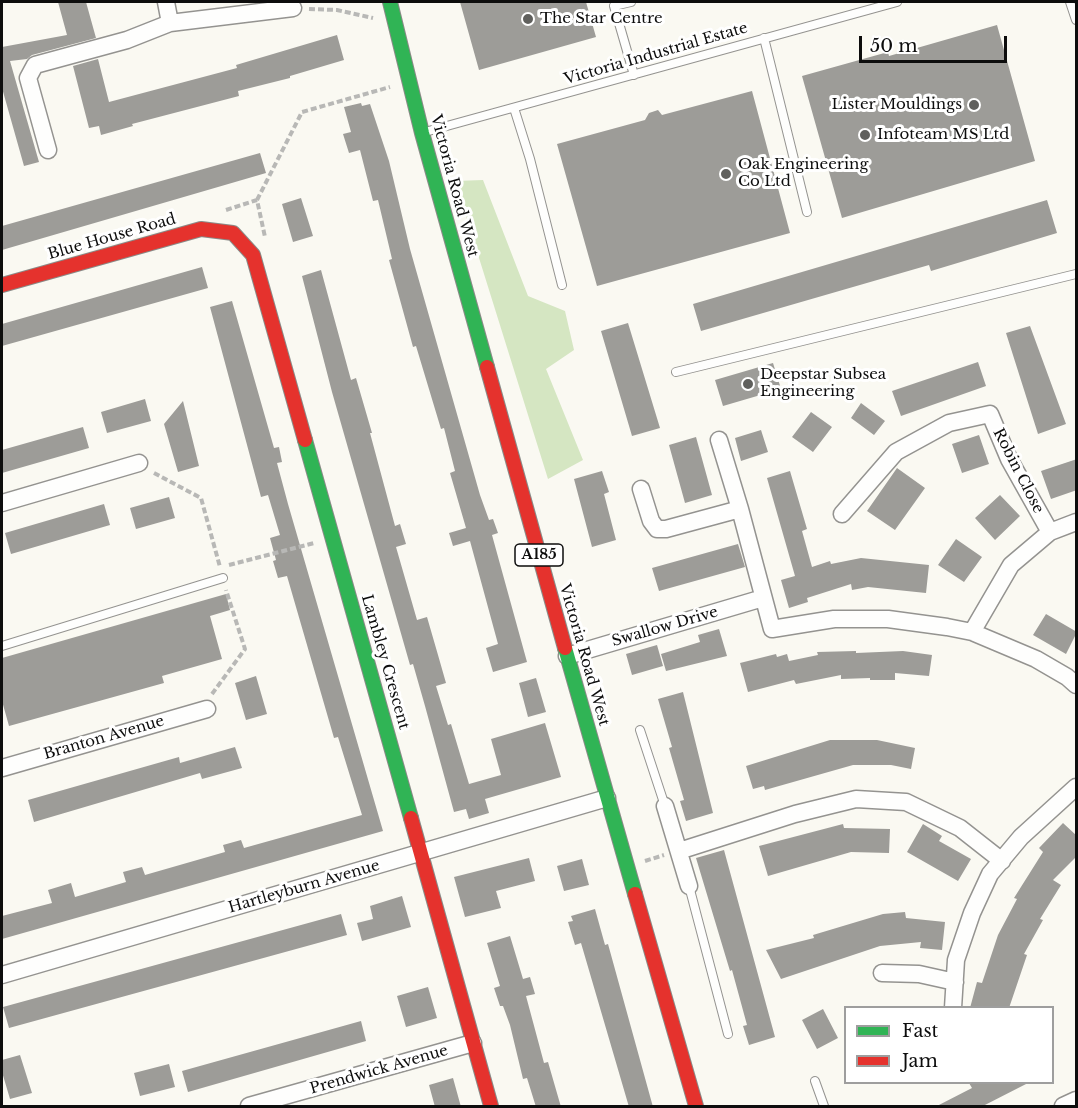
<!DOCTYPE html>
<html>
<head>
<meta charset="utf-8">
<style>
  body { margin:0 }
  #map { position:relative; width:1078px; height:1108px; overflow:hidden; background:#faf9f2; font-family:"Libre Baskerville",serif }
  canvas { display:block }
  .frame { position:absolute; inset:0; border:3px solid #0d0d0d; pointer-events:none }
  .legend { position:absolute; left:844px; top:1006px; width:210px; height:78px; box-sizing:border-box; background:#fff; border:2px solid #9e9e9e; margin:0; padding:8px 10px; list-style:none; font-size:18px; color:#0d0d0d }
  .legend li { display:flex; align-items:center; gap:12px; height:30px }
  .legend b { width:30px; border:2px solid #9e9e9e }
  .scale { position:absolute; left:859px; top:36px; width:148px; height:27px; box-sizing:border-box; border:3px solid #0d0d0d; border-top:0; padding-left:8px; font-size:18px; line-height:21px; white-space:nowrap; color:#0d0d0d; -webkit-text-stroke:4px #fff; paint-order:stroke }
</style>
</head>
<body>
<div id="map">
<canvas width="1078" height="1108"></canvas>
<div class="frame"></div>
<ul class="legend">
<li><b style="height:8px;background:#30b455"></b>Fast</li>
<li><b style="height:8px;background:#e5322d"></b>Jam</li>
</ul>
<div class="scale">50 m</div>
</div>
<script>
const ctx = document.querySelector('canvas').getContext('2d');
ctx.lineJoin = 'round';
function fill(path, color) {
  ctx.fillStyle = color;
  ctx.fill(path, 'evenodd');
}
function shape(rows) {
  const path = new Path2D();
  for (const r of rows) {
    path.moveTo(r[0], r[1]);
    for (let i = 2; i < r.length; i += 2) path.lineTo(r[i], r[i + 1]);
  }
  return path;
}
function trace(path, color, width, dash) {
  ctx.strokeStyle = color;
  ctx.lineWidth = width;
  ctx.lineCap = dash ? 'butt' : 'round';
  ctx.setLineDash(dash || []);
  ctx.stroke(path);
}
function label(font, color, halo, rows, align = 'center') {
  ctx.font = font + ' "Libre Baskerville",serif';
  ctx.lineWidth = 6;
  ctx.setLineDash([]);
  ctx.textBaseline = 'middle';
  ctx.strokeStyle = halo;
  ctx.fillStyle = color;
  for (const [text, x, y, turn = 0] of rows) {
    ctx.save();
    ctx.translate(x, y);
    ctx.rotate((+turn || 0) * Math.PI / 180);
    ctx.textAlign = isNaN(turn) ? turn : align;
    if (halo) ctx.strokeText(text, 0, 0);
    ctx.fillText(text, 0, 0);
    ctx.restore();
  }
}
fill(shape([
  [483,180,528,296,565,311,574,350,546,369,583,460,548,479,455,181]
]), '#d5e6c2');
fill(shape([
  [58,2,86,2,96,38,32,55,27,59,10,61,39,162,24,166,2,88,2,47,67,35],
  [460,2,586,2,596,37,479,70],
  [997,25,1035,161,842,218,802,76,888,52,889,56],
  [337,35,344,60,290,76,290,78,238,91,239,96,132,124,133,126,101,135,99,126,89,128,73,66,98,59,109,102,237,68,236,65],
  [752,91,790,233,597,286,557,144,645,120,649,113,658,110,662,115],
  [361,103,362,106,370,104,389,161,410,249,480,495,489,520,493,519,498,533,492,535,527,662,493,672,486,648,498,644,470,541,453,546,449,533,466,528,450,473,455,471,444,428,441,429,416,346,413,347,389,260,392,259,378,200,373,201,360,150,349,153,343,134,351,132,344,107],
  [260,153,266,173,2,250,2,226],
  [301,198,313,236,293,242,282,204],
  [1047,200,1057,233,931,271,929,265,701,331,693,304],
  [202,267,208,288,2,346,2,324],
  [321,270,351,380,356,378,372,433,370,433,395,526,400,524,406,544,396,547,417,620,427,617,438,655,446,683,436,686,448,725,451,724,469,784,501,775,491,739,545,723,561,777,485,799,489,813,469,819,466,809,454,812,425,706,413,664,410,665,332,392,302,276],
  [232,301,274,448,279,447,282,462,277,463,288,504,383,831,2,939,2,916,52,903,48,890,71,883,75,897,126,882,123,872,142,867,145,875,225,852,223,845,241,840,244,848,362,815,338,737,334,738,287,576,278,578,273,561,276,560,270,538,280,535,268,495,261,497,210,307],
  [628,323,660,428,632,436,601,331],
  [1030,326,1066,424,1038,434,1006,333],
  [978,362,986,386,901,416,892,391],
  [773,363,781,389,723,406,715,380],
  [145,399,151,421,107,433,101,412],
  [183,401,199,466,178,472,164,424],
  [861,403,885,421,874,435,851,418],
  [811,412,832,427,813,452,792,437],
  [83,427,89,448,2,473,2,450],
  [761,430,768,452,741,461,735,438],
  [979,435,989,464,962,473,952,444],
  [696,437,712,495,685,503,669,445],
  [1077,459,1077,490,1051,499,1041,471],
  [897,468,925,488,895,530,867,511],
  [602,471,609,492,604,494,616,540,592,547,574,479],
  [790,471,807,529,802,531,812,567,830,561,831,564,861,558,929,565,926,593,868,587,852,590,851,584,807,598,808,602,789,608,781,580,795,576,767,478],
  [1000,495,1020,516,995,540,975,518],
  [169,497,175,518,136,529,130,508],
  [104,504,110,525,11,554,5,533],
  [956,539,982,557,964,582,938,565],
  [738,544,745,567,659,591,652,568],
  [226,594,230,610,210,616,222,659,162,676,164,683,9,726,2,701,2,658],
  [1046,614,1077,632,1066,654,1033,635],
  [719,629,727,656,666,671,661,654,700,642,698,635],
  [657,645,663,666,632,675,626,654],
  [856,651,856,653,903,651,932,655,929,676,895,673,895,680,870,680,870,678,841,679,841,675,796,684,794,680,748,692,740,663,776,654,777,657,787,654,789,661,818,655,817,652],
  [256,676,267,714,246,720,235,683],
  [536,678,546,712,528,717,519,683],
  [683,692,713,813,686,821,680,801,684,800,669,748,672,747,658,699],
  [830,740,877,740,915,748,911,769,891,765,853,765,765,790,764,786,753,789,746,766],
  [235,747,242,768,202,779,200,773,34,822,28,800,179,757,180,763],
  [1063,823,1077,836,1077,856,1053,880,1061,885,1040,919,1043,920,1024,954,1027,955,1009,1008,970,1008,977,982,982,983,998,935,1017,899,1014,898,1043,852,1039,848],
  [843,824,844,828,890,829,889,853,851,852,768,876,759,846],
  [923,824,942,836,939,841,971,859,958,881,907,852],
  [724,850,775,1037,749,1045,743,1026,747,1025,732,970,730,971,696,858],
  [529,858,535,881,496,891,501,908,465,917,454,877],
  [582,859,589,885,564,891,557,866],
  [402,896,411,927,362,941,357,923,373,919,370,906],
  [595,909,605,945,608,944,653,1107,629,1107,581,943,575,945,568,922,573,921,571,916],
  [905,912,906,918,945,922,942,950,920,948,921,942,880,946,781,979,766,950,814,938,813,935,883,914],
  [341,914,347,935,9,1028,3,1007],
  [510,936,523,979,530,977,535,994,526,996,544,1063,548,1062,561,1107,536,1107,527,1078,523,1079,510,1025,503,1006,500,1006,494,988,500,986,487,943],
  [428,987,437,1018,406,1027,397,996],
  [823,1009,838,1038,817,1049,802,1020],
  [361,1021,366,1041,188,1092,182,1071],
  [20,1055,32,1093,10,1099,2,1072,2,1060],
  [169,1064,175,1087,140,1096,134,1073],
  [453,1078,461,1107,435,1107,429,1085],
  [969,1083,1028,1083,981,1107,935,1107,972,1088]
]), '#9d9c98');
const lane = shape([
  [631,2,614,6,634,75],
  [1070,2,1076,20],
  [764,38,807,212],
  [514,108,530,159,562,285],
  [425,132,897,2],
  [676,372,1076,274],
  [2,646,223,578],
  [640,730,665,806],
  [689,886,728,1034],
  [815,1081,824,1106]
]);
const street = shape([
  [166,2,170,23],
  [48,150,28,78,35,65,127,40,170,23,293,8],
  [719,440,740,509],
  [641,489,651,521,657,529,666,529,740,509,772,629,834,619,888,619,947,627,972,632,1036,659,1067,677,1076,685],
  [2,503,139,463],
  [842,514,896,452,949,423,990,414,1009,459,1050,532],
  [972,632,1011,565,1050,532,1076,522],
  [567,656,763,598],
  [2,768,207,709],
  [665,806,689,886],
  [679,851,795,814,856,799,906,802,960,828,1002,861],
  [882,973,919,974,955,982],
  [2,975,607,798],
  [953,1008,956,960,972,913,990,874,1021,837,1076,787],
  [249,1106,473,1043],
  [1063,1106,1076,1100]
]);
const fast = shape([
  [390,2,422,133,487,367],
  [305,440,411,818],
  [565,648,635,894]
]);
const jam = shape([
  [2,285,201,229,233,233,253,255,305,440],
  [487,367,565,648],
  [411,818,491,1106],
  [635,894,696,1106]
]);
trace(lane, '#949390', 10);
trace(street, '#949390', 19);
trace(fast, '#8a8a87', 16);
trace(jam, '#8a8a87', 16);
trace(shape([
  [309,9,337,10,373,18],
  [257,200,302,112,390,87],
  [226,210,257,200,265,237],
  [154,473,201,498,220,567],
  [229,565,314,543],
  [212,694,245,649,226,590],
  [645,861,664,855]
]), '#b8b8b6', 4, [6, 3]);
trace(lane, '#fefefd', 8);
trace(street, '#fefefd', 16);
trace(fast, '#30b455', 14);
trace(jam, '#e5322d', 14);
for (const [x, y, r, color] of [
  [528,19,6,"#60605d"],
  [974,105,6,"#60605d"],
  [865,135,6,"#60605d"],
  [726,174,6,"#60605d"],
  [748,384,6,"#60605d"]
]) {
  const dot = new Path2D();
  dot.arc(x, y, r, 0, 2 * Math.PI);
  ctx.fillStyle = color;
  ctx.fill(dot);
  trace(dot, '#fff', 2);
}
for (const [x, y, w] of [
  [539,555,48]
]) {
  const box = new Path2D();
  box.roundRect(x - w / 2, y - 11, w, 22, 4.5);
  ctx.fillStyle = '#fff';
  ctx.fill(box);
  trace(box, '#0d0d0d', 1.5);
}
label('bold 14px', '#0d0d0d', null, [
  ["A185",539,555]
]);
label('15px', '#0d0d0d', '#fff', [
  ["The Star Centre",540,19],
  ["Lister Mouldings",962,105,"right"],
  ["Infoteam MS Ltd",877,135],
  ["Oak Engineering",738,165],
  ["Co Ltd",738,182],
  ["Deepstar Subsea",760,375],
  ["Engineering",760,392]
], 'left');
label('15px', '#0d0d0d', '#fff', [
  ["Victoria Industrial Estate",656,54,-16],
  ["Victoria Road West",454,186,75],
  ["Blue House Road",112,237,-16],
  ["Robin Close",1018,471,63],
  ["Swallow Drive",665,627,-16],
  ["Victoria Road West",584,655,74],
  ["Lambley Crescent",385,662,74],
  ["Branton Avenue",104,738,-16],
  ["Hartleyburn Avenue",304,887,-16],
  ["Prendwick Avenue",379,1070,-16]
]);
</script>
</body>
</html>
